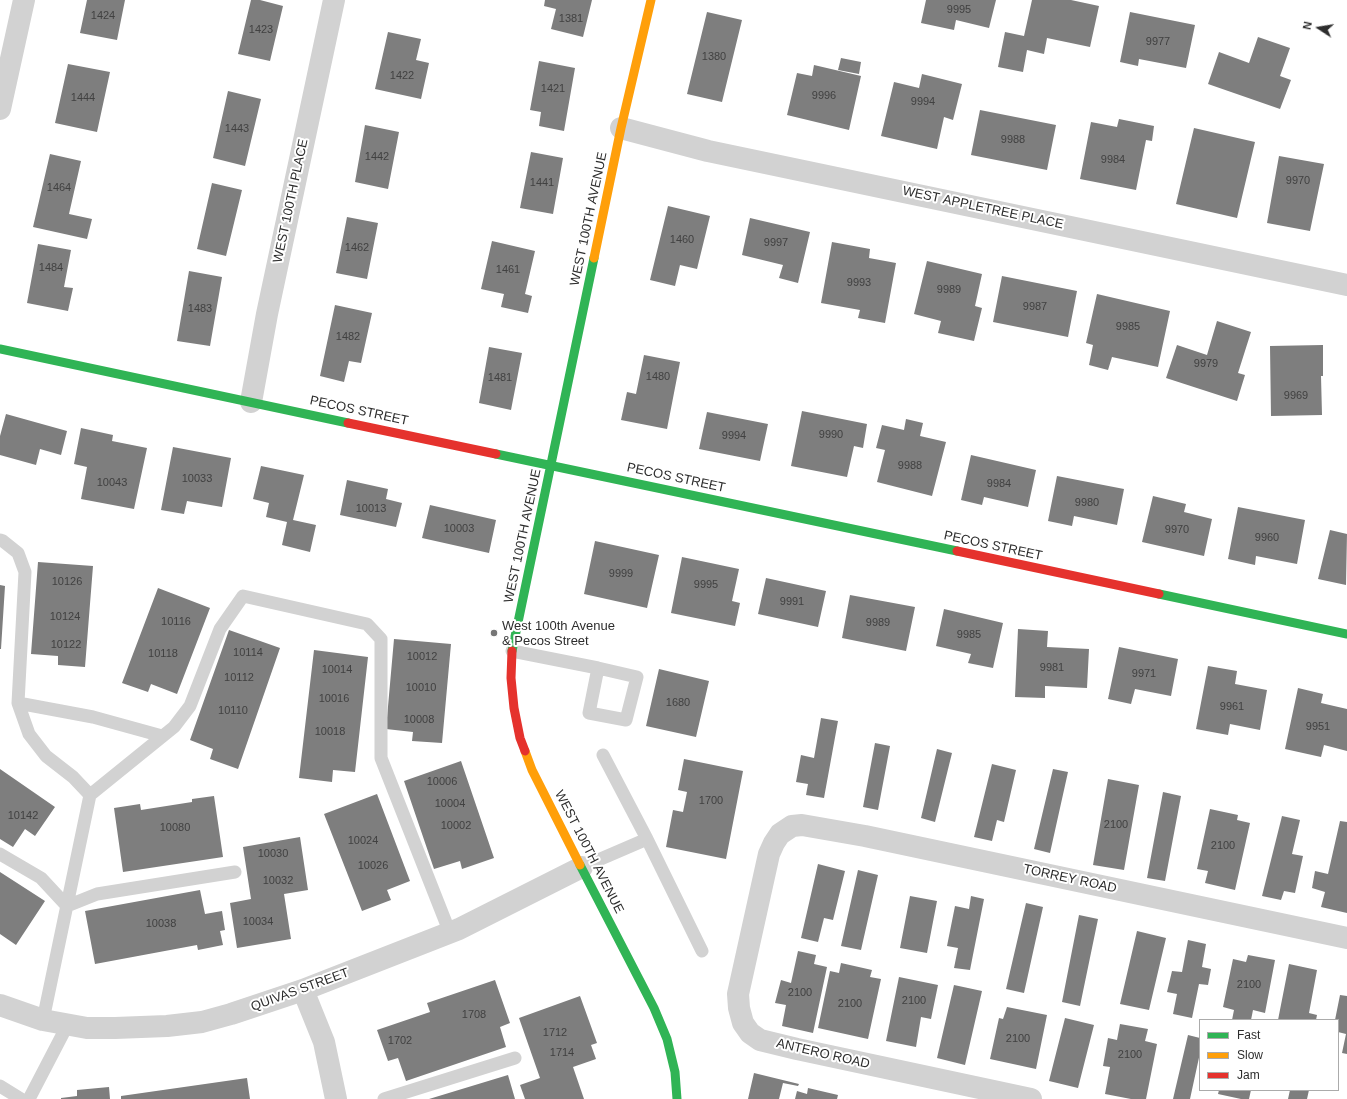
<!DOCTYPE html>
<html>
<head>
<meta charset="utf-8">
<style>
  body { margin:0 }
  #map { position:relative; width:1347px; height:1099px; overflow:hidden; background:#fff; font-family:Arial,sans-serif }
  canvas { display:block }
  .legend { position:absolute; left:1199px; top:1019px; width:140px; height:72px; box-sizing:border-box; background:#fff; border:1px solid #ababab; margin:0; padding:5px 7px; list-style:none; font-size:12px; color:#2d2d2d }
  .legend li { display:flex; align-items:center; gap:8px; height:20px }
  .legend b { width:20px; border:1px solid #ababab }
  .north { position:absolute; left:1299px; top:8px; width:40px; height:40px; -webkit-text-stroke:3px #fff; paint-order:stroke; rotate:282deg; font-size:11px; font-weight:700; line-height:16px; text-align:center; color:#2d2d2d }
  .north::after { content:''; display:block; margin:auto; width:14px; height:18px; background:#2d2d2d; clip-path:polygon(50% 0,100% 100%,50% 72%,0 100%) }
</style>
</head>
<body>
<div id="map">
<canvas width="1347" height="1099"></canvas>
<ul class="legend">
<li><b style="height:5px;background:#30b455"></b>Fast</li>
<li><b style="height:5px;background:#ff9f0a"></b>Slow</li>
<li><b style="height:5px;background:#e5322d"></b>Jam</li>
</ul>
<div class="north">N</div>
</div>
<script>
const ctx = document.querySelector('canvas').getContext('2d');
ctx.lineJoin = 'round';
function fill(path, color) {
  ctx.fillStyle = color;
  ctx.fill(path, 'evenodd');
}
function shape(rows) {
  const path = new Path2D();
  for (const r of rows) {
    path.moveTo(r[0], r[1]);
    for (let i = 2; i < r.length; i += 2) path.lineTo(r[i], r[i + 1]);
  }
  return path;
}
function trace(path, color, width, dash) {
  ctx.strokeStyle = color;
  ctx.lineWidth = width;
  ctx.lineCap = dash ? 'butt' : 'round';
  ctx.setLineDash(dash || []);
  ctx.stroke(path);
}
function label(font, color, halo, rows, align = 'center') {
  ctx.font = font + ' Arial,sans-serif';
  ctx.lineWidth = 4;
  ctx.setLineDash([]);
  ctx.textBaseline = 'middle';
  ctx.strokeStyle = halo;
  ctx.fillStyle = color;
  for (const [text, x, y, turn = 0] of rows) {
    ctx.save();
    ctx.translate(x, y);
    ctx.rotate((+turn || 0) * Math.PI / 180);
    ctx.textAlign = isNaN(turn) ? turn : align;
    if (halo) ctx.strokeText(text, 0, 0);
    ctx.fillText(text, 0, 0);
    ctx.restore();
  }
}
fill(shape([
  [87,0,125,0,117,40,80,33],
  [251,0,260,0,283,6,270,61,238,54],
  [545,0,592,0,583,37,551,29,556,9,544,6],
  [926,0,996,0,989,28,956,20,954,30,921,23],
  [1032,0,1071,0,1099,6,1090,47,1047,38,1044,54,1027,50,1023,72,998,67,1005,32,1024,36],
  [707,12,742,20,722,102,687,94],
  [1130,12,1195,25,1186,68,1139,59,1138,66,1120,62],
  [388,32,421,39,416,60,429,63,421,99,375,89],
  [1258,37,1290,48,1280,76,1291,80,1280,109,1208,84,1219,52,1249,63],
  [841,58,861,62,859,74,838,70],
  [539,61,575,68,564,131,539,126,541,112,530,110],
  [68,64,110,72,97,132,55,123],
  [814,65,861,76,849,130,787,115,797,73,812,76],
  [922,74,962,84,953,120,944,117,937,149,881,136,894,82,919,88],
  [228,91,261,99,245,166,213,158],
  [980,110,1056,125,1047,170,971,155],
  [1119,119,1154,126,1152,141,1146,140,1136,190,1080,179,1091,122,1117,127],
  [365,125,399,132,388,189,355,182],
  [1194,128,1255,142,1237,218,1176,204],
  [531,152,563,158,553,214,520,208],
  [50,154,81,161,69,214,92,219,87,239,33,227],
  [1279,156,1324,164,1310,231,1267,223],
  [212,183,242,190,226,256,197,249],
  [668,206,710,216,697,269,680,265,675,286,650,280],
  [347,217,378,223,367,279,336,273],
  [750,218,810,232,798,283,779,278,783,265,742,255],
  [492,241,535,251,525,294,532,296,528,313,501,307,504,294,481,289],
  [832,242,870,249,869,258,896,263,885,323,858,318,860,310,821,303],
  [38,244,71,250,64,287,73,288,68,311,27,303],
  [927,261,982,274,975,306,982,308,974,341,938,333,941,321,914,314],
  [189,271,222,277,210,346,177,341],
  [1002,276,1077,291,1068,337,993,322],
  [1097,294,1170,311,1158,367,1112,357,1108,370,1089,365,1093,345,1086,343],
  [335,305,372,313,361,363,349,361,344,382,320,376],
  [1217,321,1251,332,1238,373,1245,375,1237,401,1166,378,1177,345,1207,355],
  [1323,345,1323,376,1321,376,1322,415,1271,416,1270,346],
  [489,347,522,353,511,410,479,403],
  [644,355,680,362,667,429,621,420,627,392,636,394],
  [802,411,867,424,863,448,854,446,847,477,791,466],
  [707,412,768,424,760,461,699,449],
  [6,414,67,431,61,455,40,449,36,465,0,455,0,436],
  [906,419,923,423,920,436,946,442,932,496,877,482,885,450,876,448,882,425,904,430],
  [81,428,113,435,112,441,147,448,134,509,81,499,87,467,74,464],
  [173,447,231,458,222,507,187,501,184,514,161,510],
  [971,455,1036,470,1028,507,984,497,982,505,961,500],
  [261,466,304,475,293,520,316,525,310,552,282,545,287,522,266,517,269,503,253,499],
  [1057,476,1124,489,1117,525,1074,516,1072,526,1048,521],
  [347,480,388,489,386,499,402,503,396,527,340,515],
  [1153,496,1186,504,1184,512,1212,519,1204,556,1142,542],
  [430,505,496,520,489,553,422,538],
  [1238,507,1305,520,1297,564,1256,556,1255,565,1228,559],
  [1330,530,1347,534,1346,585,1318,579],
  [595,541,659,555,647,608,584,594],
  [682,557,739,569,732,601,740,603,735,626,671,613],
  [38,562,93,566,85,667,58,665,58,656,31,654],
  [766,578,826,591,818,627,758,614],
  [0,585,5,586,1,649,0,649],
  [158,588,210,608,177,694,151,684,148,692,122,683],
  [850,595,915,607,906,651,842,638],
  [944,609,1003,623,993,668,968,663,971,654,936,646],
  [1018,629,1048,631,1047,647,1089,649,1087,688,1045,686,1045,698,1015,697],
  [229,630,280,648,238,769,210,759,213,749,190,740],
  [394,639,451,644,442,743,412,741,413,732,386,729],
  [1119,647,1178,659,1171,696,1135,689,1131,704,1108,699],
  [314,650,368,657,355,772,333,770,332,782,299,778],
  [1208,666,1237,671,1235,684,1267,690,1260,730,1230,724,1228,735,1196,729],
  [659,669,709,681,696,737,646,726],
  [1298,688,1323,694,1321,703,1347,709,1347,751,1324,745,1321,757,1285,749],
  [821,718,838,721,824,798,806,795,808,784,796,782,801,755,814,758],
  [875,743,890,746,878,810,863,807],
  [937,749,952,753,935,822,921,818],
  [684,759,743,771,726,859,666,847,673,810,683,812,687,792,678,790],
  [461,761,494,858,462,869,460,861,434,869,404,781],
  [992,764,1016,770,1004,822,997,820,992,841,974,837],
  [0,769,55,807,35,836,25,829,13,847,0,839],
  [1053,769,1068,772,1050,853,1034,849],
  [1108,779,1139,785,1124,870,1093,865],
  [1163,792,1181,796,1165,881,1147,878],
  [377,794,410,881,387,890,391,900,362,911,324,814],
  [214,796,223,857,123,872,114,808,140,804,141,810,192,802,192,799],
  [1210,809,1238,815,1237,820,1250,823,1235,890,1205,883,1208,871,1197,869],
  [1282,816,1300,820,1292,854,1303,856,1295,893,1284,891,1281,900,1262,896],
  [1340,821,1347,822,1347,913,1321,907,1325,892,1312,888,1315,871,1328,874],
  [300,837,308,890,284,894,291,939,237,948,230,903,251,899,243,847],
  [818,864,845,871,833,920,824,918,818,942,801,938],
  [858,870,878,875,861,950,841,946],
  [0,872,45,901,16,945,0,934],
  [200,890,205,914,222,911,225,930,220,931,223,945,198,950,197,945,95,964,85,911],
  [910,896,937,901,927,953,900,948],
  [971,896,984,899,970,970,954,968,958,948,947,946,955,906,969,909],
  [1026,903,1043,907,1024,993,1006,989],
  [1079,915,1098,919,1080,1006,1062,1002],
  [1137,931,1166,938,1149,1010,1120,1004],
  [1188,940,1206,944,1202,967,1211,969,1208,985,1199,984,1192,1018,1173,1014,1177,994,1167,992,1172,971,1182,972],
  [798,951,816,955,814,964,827,967,813,1033,782,1026,786,1005,775,1003,781,980,791,983],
  [1248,955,1275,960,1265,1013,1253,1010,1251,1020,1232,1020,1234,1010,1223,1007,1233,959,1246,962],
  [841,963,872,970,870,977,881,979,868,1039,818,1028,830,971,839,973],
  [1289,964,1317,970,1309,1013,1317,1015,1316,1020,1278,1020],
  [899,977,938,985,931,1019,921,1017,916,1047,886,1041],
  [495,980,510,1023,500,1027,506,1047,406,1081,398,1058,388,1061,377,1030,430,1012,427,1003],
  [954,985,982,991,965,1065,937,1058],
  [1340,995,1347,996,1347,1054,1342,1053,1346,1034,1338,1032,1338,1020,1335,1020],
  [580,996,597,1043,591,1045,596,1059,573,1067,584,1099,525,1099,520,1085,540,1078,519,1018],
  [1007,1007,1047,1015,1036,1069,990,1059,999,1018,1003,1019],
  [1065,1018,1094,1025,1078,1088,1049,1081],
  [1120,1024,1148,1029,1145,1041,1157,1044,1146,1099,1131,1099,1105,1094,1110,1067,1103,1066,1108,1038,1117,1040],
  [1188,1035,1200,1038,1200,1053,1190,1099,1173,1099],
  [754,1073,799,1084,798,1086,783,1083,779,1099,748,1099],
  [508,1075,515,1099,429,1099],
  [247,1078,250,1099,121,1099,121,1096],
  [109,1087,110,1099,61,1099,61,1098,77,1096,77,1090],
  [808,1088,838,1095,837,1099,795,1099,797,1091,807,1094],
  [1219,1090,1251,1090,1249,1099,1241,1099,1218,1094],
  [1290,1090,1309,1090,1307,1099,1288,1099]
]), '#7e7e7e');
trace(shape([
  [0,540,3,541,18,553,25,572,18,703,29,734,46,756,73,777,90,795,43,1020],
  [512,651,598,668,637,677,626,720,589,713,598,668],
  [18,703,93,717,162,736],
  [90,795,174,727,190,706,220,629,243,596,367,624,381,639,381,758,450,933],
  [647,839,702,951],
  [0,854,41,878,67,906,97,894,235,872],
  [582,867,647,839,603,755],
  [0,1086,21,1099],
  [29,1099,68,1024],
  [384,1099,515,1058]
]), '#d2d2d2', 13);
trace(shape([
  [0,109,24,0],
  [621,128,708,151,1347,285],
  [251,402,267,314,334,0],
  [303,990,324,1042,336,1099],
  [0,1005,43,1020,87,1028,115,1028,167,1026,202,1022,231,1014,303,990,459,929,582,867],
  [1031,1099,797,1049,760,1040,750,1033,743,1023,739,1008,738,994,769,854,774,843,780,834,792,826,802,825,865,836,1347,938]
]), '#d2d2d2', 22);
trace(shape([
  [0,349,348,423],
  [496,454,957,551],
  [1159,594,1347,634],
  [512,651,594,258],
  [580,865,654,1008,667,1039,675,1072,677,1099]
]), '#30b455', 9);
trace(shape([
  [594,258,621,128,651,0],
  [525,751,532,770,580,865]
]), '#ff9f0a', 9);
trace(shape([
  [348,423,496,454],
  [957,551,1159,594],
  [512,651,511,678,514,708,520,738,525,751]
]), '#e5322d', 9);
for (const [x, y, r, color] of [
  [494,633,4,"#767676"]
]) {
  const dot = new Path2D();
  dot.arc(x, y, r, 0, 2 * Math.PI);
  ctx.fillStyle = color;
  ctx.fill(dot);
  trace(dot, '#fff', 1.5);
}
label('11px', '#414141', null, [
  ["9995",959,10],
  ["1424",103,16],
  ["1381",571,19],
  ["1423",261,30],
  ["9977",1158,42],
  ["1380",714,57],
  ["1422",402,76],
  ["1421",553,89],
  ["9996",824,96],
  ["1444",83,98],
  ["9994",923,102],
  ["1443",237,129],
  ["9988",1013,140],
  ["1442",377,157],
  ["9984",1113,160],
  ["9970",1298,181],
  ["1441",542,183],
  ["1464",59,188],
  ["1460",682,240],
  ["9997",776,243],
  ["1462",357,248],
  ["1484",51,268],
  ["1461",508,270],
  ["9993",859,283],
  ["9989",949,290],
  ["9987",1035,307],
  ["1483",200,309],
  ["9985",1128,327],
  ["1482",348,337],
  ["9979",1206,364],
  ["1480",658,377],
  ["1481",500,378],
  ["9969",1296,396],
  ["9990",831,435],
  ["9994",734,436],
  ["9988",910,466],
  ["10033",197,479],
  ["10043",112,483],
  ["9984",999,484],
  ["9980",1087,503],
  ["10013",371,509],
  ["10003",459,529],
  ["9970",1177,530],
  ["9960",1267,538],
  ["9999",621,574],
  ["10126",67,582],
  ["9995",706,585],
  ["9991",792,602],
  ["10124",65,617],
  ["10116",176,622],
  ["9989",878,623],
  ["9985",969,635],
  ["10122",66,645],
  ["10114",248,653],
  ["10118",163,654],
  ["10012",422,657],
  ["9981",1052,668],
  ["10014",337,670],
  ["9971",1144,674],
  ["10112",239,678],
  ["10010",421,688],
  ["10016",334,699],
  ["1680",678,703],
  ["9961",1232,707],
  ["10110",233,711],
  ["10008",419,720],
  ["9951",1318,727],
  ["10018",330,732],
  ["10006",442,782],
  ["1700",711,801],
  ["10004",450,804],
  ["10142",23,816],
  ["2100",1116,825],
  ["10002",456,826],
  ["10080",175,828],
  ["10024",363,841],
  ["2100",1223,846],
  ["10030",273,854],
  ["10026",373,866],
  ["10032",278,881],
  ["10034",258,922],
  ["10038",161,924],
  ["2100",1249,985],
  ["2100",800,993],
  ["2100",914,1001],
  ["2100",850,1004],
  ["1708",474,1015],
  ["1712",555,1033],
  ["2100",1018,1039],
  ["1702",400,1041],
  ["1714",562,1053],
  ["2100",1130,1055]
]);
label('13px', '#2d2d2d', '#fff', [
  ["WEST 100TH PLACE",291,201,-78],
  ["WEST APPLETREE PLACE",983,208,12],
  ["WEST 100TH AVENUE",589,219,-78],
  ["PECOS STREET",359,411,12],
  ["PECOS STREET",676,478,12],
  ["WEST 100TH AVENUE",523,536,-78],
  ["PECOS STREET",993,546,12],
  ["WEST 100TH AVENUE",589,852,63],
  ["TORREY ROAD",1070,879,12],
  ["QUIVAS STREET",300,990,-20],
  ["ANTERO ROAD",823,1054,13]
]);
label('13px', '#2d2d2d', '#fff', [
  ["West 100th Avenue",502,626],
  ["& Pecos Street",502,641]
], 'left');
</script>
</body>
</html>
